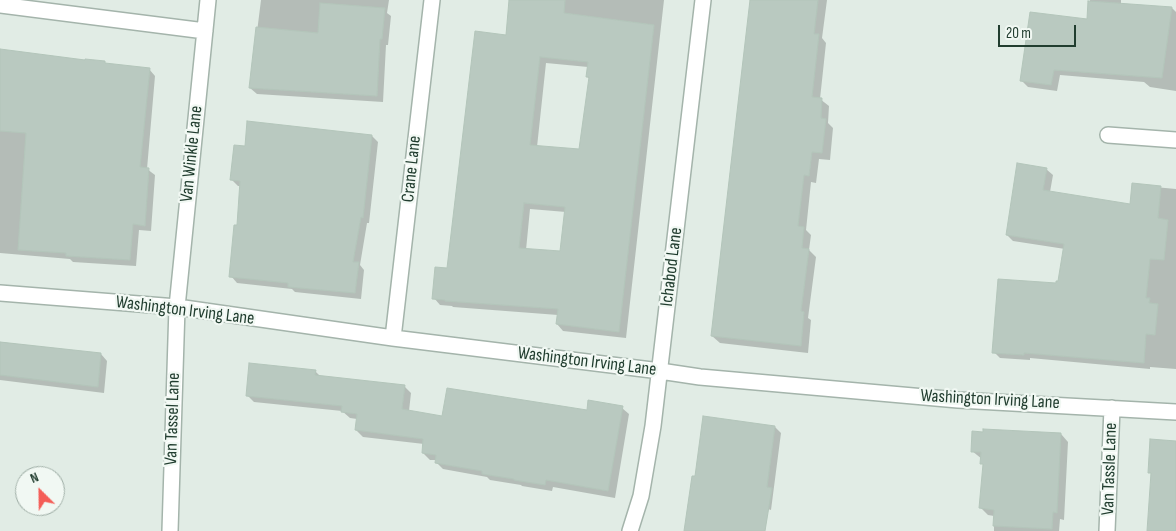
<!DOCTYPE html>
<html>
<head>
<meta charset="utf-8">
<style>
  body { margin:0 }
  #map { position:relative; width:1176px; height:531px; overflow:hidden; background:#e1ece5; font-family:"Sofia Sans Condensed",sans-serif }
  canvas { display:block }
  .north { position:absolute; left:15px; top:466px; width:50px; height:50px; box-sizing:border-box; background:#f1f8f3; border:1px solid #9eada5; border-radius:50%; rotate:337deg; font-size:14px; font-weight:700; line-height:20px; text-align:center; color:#213d2f }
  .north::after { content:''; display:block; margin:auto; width:18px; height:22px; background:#f45d57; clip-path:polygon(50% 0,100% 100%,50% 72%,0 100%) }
  .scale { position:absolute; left:998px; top:25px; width:78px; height:22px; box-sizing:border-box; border:2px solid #213d2f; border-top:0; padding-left:6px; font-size:15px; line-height:18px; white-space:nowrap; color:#213d2f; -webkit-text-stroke:4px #f1f8f3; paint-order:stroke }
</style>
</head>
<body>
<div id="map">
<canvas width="1176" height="531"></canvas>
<div class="north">N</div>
<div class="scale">20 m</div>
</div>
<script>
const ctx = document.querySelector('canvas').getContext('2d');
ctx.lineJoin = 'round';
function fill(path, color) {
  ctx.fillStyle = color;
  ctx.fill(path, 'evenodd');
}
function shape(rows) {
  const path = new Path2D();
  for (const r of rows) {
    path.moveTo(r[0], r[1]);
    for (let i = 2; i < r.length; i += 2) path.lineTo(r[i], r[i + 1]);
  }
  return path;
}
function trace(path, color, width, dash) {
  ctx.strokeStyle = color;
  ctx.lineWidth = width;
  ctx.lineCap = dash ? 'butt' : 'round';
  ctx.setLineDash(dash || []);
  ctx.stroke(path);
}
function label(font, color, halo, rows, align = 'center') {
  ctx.font = font + ' "Sofia Sans Condensed",sans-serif';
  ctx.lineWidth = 4.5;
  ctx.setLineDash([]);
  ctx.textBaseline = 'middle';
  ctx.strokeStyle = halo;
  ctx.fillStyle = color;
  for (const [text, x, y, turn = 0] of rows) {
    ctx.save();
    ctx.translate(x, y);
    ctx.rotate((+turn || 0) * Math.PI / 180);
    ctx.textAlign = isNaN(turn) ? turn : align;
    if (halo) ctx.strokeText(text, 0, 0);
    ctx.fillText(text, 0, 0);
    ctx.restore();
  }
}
fill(shape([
  [261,0,389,0,387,13,391,16,388,45,386,45,383,102,257,94,250,88],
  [510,0,664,0,626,338,563,331,557,324,558,315,453,307,452,306,440,305,434,298,448,269,507,36],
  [546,63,588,67,587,77,590,79,580,150,537,147],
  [530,209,566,212,561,253,526,250],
  [751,0,827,0,822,38,826,43,820,99,829,106,828,123,833,128,830,160,819,159,816,183,811,182,806,230,811,235,809,250,816,257,808,318,811,320,808,353,720,343,712,336],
  [1090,0,1121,0,1121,5,1172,8,1176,12,1176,91,1150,87,1144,82,1060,75,1057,91,1028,87,1022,81,1088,21],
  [0,52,104,62,106,64,149,69,155,76,147,169,155,175,151,231,139,230,136,266,73,262,70,259,0,253],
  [372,136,378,142,369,223,367,223,360,265,364,270,361,299,295,292,292,289,237,283,231,276,238,226,241,186,238,186,232,180,246,147],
  [1046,169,1053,175,1050,192,1131,206,1133,185,1176,189,1176,369,1150,367,1150,369,1030,358,1030,360,1000,358,994,352,1059,283,1065,249,1013,241,1007,235],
  [0,342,101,354,107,361,104,393,0,380],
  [315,371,320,376,404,386,411,393,409,411,443,418,588,411,622,408,629,414,615,498,553,487,552,491,522,486,521,485,490,480,487,477,443,469,436,462,436,460,430,460,423,453,424,444,363,437,356,430,357,419,350,418,342,411,254,402,247,395],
  [775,427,781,433,771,510,768,509,765,531,685,531],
  [1061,434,1068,442,1064,520,1060,519,1059,531,994,531,994,516,988,515,981,508,984,466,982,463,982,459,972,451]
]), '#0003');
const building = shape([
  [509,0,565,0,564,13,654,25,619,332,556,324,558,309,445,301,445,300,432,299,435,267,447,268,475,31,506,35,509,0],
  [540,57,588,62,586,77,589,77,579,149,530,145,540,57],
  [524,203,565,207,560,251,519,248,524,203],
  [750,0,818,0,814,34,819,34,812,97,822,98,821,118,826,119,822,153,812,152,809,176,804,175,798,226,804,227,802,248,809,249,801,311,804,312,801,346,711,336,750,0],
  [1088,1,1172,7,1162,78,1054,70,1051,85,1020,81,1030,12,1087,19,1088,1],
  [320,3,385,8,382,39,380,39,377,96,249,88,256,27,318,33,320,3],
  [0,49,85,60,85,59,105,61,105,63,150,68,140,167,149,168,145,226,133,224,130,260,66,256,66,253,18,250,26,133,0,131,0,49],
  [247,121,372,135,363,218,361,217,353,262,359,262,355,293,288,287,288,283,229,277,234,225,237,225,240,181,230,180,234,145,245,146,247,121],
  [1017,163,1047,168,1043,190,1130,204,1132,183,1161,186,1158,218,1168,220,1164,260,1150,259,1146,298,1150,298,1149,303,1158,304,1155,335,1146,334,1144,363,1024,353,1024,355,992,353,998,279,1056,283,1056,281,1058,281,1064,244,1006,235,1017,163],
  [0,342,101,353,98,387,0,375,0,342],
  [249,363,316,370,315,375,405,385,402,409,442,416,447,388,587,410,588,400,623,406,608,491,546,480,545,485,514,480,514,479,482,474,482,471,435,463,436,455,422,453,423,439,355,430,357,414,341,412,342,406,246,396,249,363],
  [703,416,775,426,767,487,772,488,765,531,684,531,692,476,695,476,703,416],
  [983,429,1061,433,1057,513,1053,512,1052,529,993,526,994,510,979,508,983,464,980,464,981,452,971,452,972,431,983,432,983,429],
  [1150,439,1176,441,1176,531,1147,531,1151,473,1148,473,1150,439]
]);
fill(building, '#b9c9c0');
trace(building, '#b3c5ba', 1);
const minor = shape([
  [0,5,205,31],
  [1108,135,1176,140],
  [0,293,177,307,393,338,660,371,700,377,958,400,1176,412],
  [393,338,432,0],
  [170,531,177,307,208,0],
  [630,531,641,496,653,426,703,0],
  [1107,531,1112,408]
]);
trace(minor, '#a4b4ab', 18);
trace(minor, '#fff', 15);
label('18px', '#213d2f', '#f1f8f3', [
  ["Van Winkle Lane",192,154,-84],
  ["Crane Lane",412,169,-84],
  ["Ichabod Lane",672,267,-83],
  ["Washington Irving Lane",185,311,7],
  ["Washington Irving Lane",587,362,7],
  ["Washington Irving Lane",990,400,3],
  ["Van Tassel Lane",173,419,-88],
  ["Van Tassle Lane",1110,469,-88]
]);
</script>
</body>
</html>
